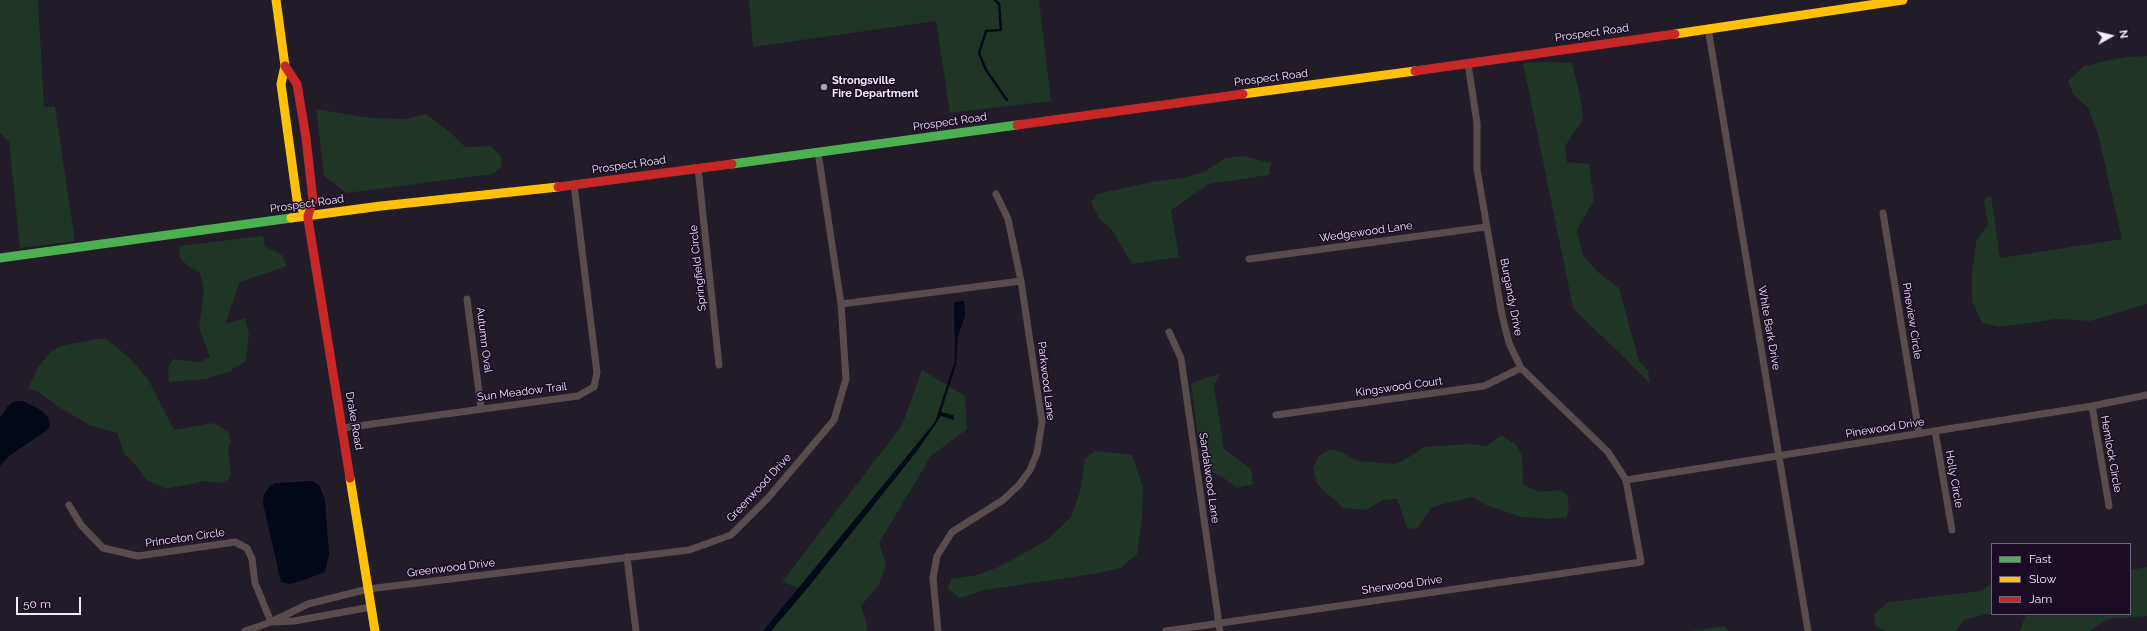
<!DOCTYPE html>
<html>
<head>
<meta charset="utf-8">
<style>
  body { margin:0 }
  #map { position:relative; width:2147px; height:631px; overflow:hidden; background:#221b28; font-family:Raleway,sans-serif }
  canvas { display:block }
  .legend { position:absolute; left:1991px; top:543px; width:140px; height:72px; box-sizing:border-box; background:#1a0c24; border:1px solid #71657a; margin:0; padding:5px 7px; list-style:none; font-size:12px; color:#f3eafb }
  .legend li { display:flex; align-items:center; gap:8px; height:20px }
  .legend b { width:20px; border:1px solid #71657a }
  .north { position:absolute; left:2091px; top:16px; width:40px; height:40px; -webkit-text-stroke:3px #1a0c24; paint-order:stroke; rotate:82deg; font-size:11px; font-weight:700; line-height:16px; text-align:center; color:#f3eafb }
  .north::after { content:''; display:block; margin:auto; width:14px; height:18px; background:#f3eafb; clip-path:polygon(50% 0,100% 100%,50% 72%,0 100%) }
  .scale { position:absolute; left:16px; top:597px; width:65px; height:18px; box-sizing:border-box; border:2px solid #f3eafb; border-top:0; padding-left:5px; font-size:12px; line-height:14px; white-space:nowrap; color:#f3eafb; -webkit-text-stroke:3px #1a0c24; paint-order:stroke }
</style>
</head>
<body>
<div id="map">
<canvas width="2147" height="631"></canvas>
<ul class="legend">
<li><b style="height:5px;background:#4caf50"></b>Fast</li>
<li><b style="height:5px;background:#ffc107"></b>Slow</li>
<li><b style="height:5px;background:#c62828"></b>Jam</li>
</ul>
<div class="north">N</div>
<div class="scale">50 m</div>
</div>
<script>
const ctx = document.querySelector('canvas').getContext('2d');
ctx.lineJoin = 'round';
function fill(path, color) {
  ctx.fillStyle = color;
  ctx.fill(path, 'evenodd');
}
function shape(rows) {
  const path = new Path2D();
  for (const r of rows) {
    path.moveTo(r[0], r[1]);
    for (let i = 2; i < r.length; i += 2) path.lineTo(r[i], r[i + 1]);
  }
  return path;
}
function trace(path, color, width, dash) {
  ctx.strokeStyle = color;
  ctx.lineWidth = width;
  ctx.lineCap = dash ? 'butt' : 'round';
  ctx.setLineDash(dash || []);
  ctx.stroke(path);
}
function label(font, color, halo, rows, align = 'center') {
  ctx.font = font + ' Raleway,sans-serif';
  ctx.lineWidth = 3;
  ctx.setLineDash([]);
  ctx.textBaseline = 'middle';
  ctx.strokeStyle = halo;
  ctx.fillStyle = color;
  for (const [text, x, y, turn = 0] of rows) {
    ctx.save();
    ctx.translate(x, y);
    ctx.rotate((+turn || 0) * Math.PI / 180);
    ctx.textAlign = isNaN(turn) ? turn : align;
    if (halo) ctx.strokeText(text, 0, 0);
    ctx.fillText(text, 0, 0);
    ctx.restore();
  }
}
fill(shape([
  [0,0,38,0,44,107,55,107,75,241,20,248,9,142,0,133],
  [749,0,1039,0,1051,101,950,113,936,21,753,47],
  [2147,56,2147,304,2090,321,2057,319,1999,327,1982,323,1972,301,1972,274,1976,242,1988,224,1984,200,1991,195,2000,258,2122,239,2098,134,2088,108,2073,94,2068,81,2084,66,2125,57],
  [1547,62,1572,63,1581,100,1583,119,1565,146,1567,162,1589,164,1594,200,1577,230,1583,256,1599,273,1619,288,1639,361,1648,370,1650,383,1573,308,1523,63],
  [316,109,370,118,406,119,426,114,449,131,465,147,491,146,501,157,502,167,493,174,347,193,324,176],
  [1244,156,1271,163,1269,175,1209,184,1171,210,1179,257,1132,264,1112,230,1098,217,1091,202,1097,194,1151,182,1182,178,1204,172,1225,158],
  [263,236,265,246,282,255,287,266,240,282,225,324,245,318,249,334,246,361,228,372,205,379,169,382,168,368,173,359,200,362,210,357,199,328,204,293,200,273,188,266,180,258,179,246],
  [105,338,131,359,149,381,174,430,213,423,229,432,231,442,228,449,231,474,229,479,222,483,205,481,166,489,146,480,138,468,124,453,117,433,89,425,57,406,39,392,28,388,39,366,51,351,64,345],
  [922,370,965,396,967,429,931,456,879,543,886,565,879,584,861,606,868,628,866,631,771,631,806,590,782,582,902,425],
  [1220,374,1214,386,1224,449,1251,469,1253,484,1237,488,1221,476,1210,472,1198,436,1191,384,1205,378],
  [1502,435,1516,445,1522,455,1523,485,1540,492,1558,490,1567,494,1569,504,1567,517,1551,519,1522,517,1486,505,1474,497,1450,502,1431,508,1417,529,1407,528,1397,499,1383,500,1366,510,1343,508,1317,484,1313,468,1319,456,1330,449,1344,453,1357,461,1395,464,1403,461,1424,447,1469,444,1486,446],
  [1095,451,1132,455,1143,487,1142,521,1137,554,1121,568,1093,574,985,590,960,598,948,589,951,579,977,575,1001,566,1047,540,1071,517,1080,492,1085,459],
  [2147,567,2147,616,2108,619,2090,631,2020,631,2026,614,2130,614,2130,570],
  [1992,583,1992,614,2011,614,1987,614,1964,620,1956,631,1885,631,1876,626,1874,615,1888,602,1981,591],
  [1725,626,1729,631,1691,631]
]), '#1f3525');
fill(shape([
  [964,301,965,316,958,336,956,364,941,412,953,415,954,420,941,416,917,451,810,585,771,631,763,631,935,422,955,361,954,302],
  [14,401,23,401,41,410,48,417,50,426,46,431,9,456,0,466,0,418,7,407],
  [312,481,319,485,325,500,329,554,325,572,301,581,290,584,281,582,263,503,264,494,270,486,276,483]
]), '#030916');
trace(shape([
  [995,0,999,4,1001,30,986,31,979,53,986,70,1007,100]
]), '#030916', 2.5);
trace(shape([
  [1708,28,1808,631],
  [698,168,719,365],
  [1883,213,1919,433],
  [1249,259,1486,227],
  [467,299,481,408],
  [841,304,1021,281],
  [1169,332,1181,358,1220,631],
  [2092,406,2109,506],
  [1276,415,1484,386,1521,368],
  [343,428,578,396,594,387,597,373,574,185],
  [1935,431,1952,530],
  [1626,480,2092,406,2147,395],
  [69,505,81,525,103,548,138,556,235,542,247,548,252,559,255,583,271,622],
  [627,557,636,631],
  [273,622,294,621,371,607],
  [245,631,271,622,308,604,368,589,689,550,731,535,768,498,834,420,846,379,841,304,818,152],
  [938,631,933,578,937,556,952,532,1003,500,1019,485,1030,470,1037,453,1042,422,1021,281,1008,219,996,194],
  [1166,631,1641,562,1626,480,1608,452,1521,368,1509,343,1502,315,1477,169,1477,123,1468,64]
]), '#584c4d', 7);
trace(shape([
  [732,164,1017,125],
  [0,258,291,218]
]), '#4caf50', 9);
trace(shape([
  [276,0,285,66,281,84,297,200,308,219],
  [1675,34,1903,0],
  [1243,94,1415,71],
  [291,218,381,206,558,187],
  [350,478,375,631]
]), '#ffc107', 9);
trace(shape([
  [285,66,297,84,306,138,313,200,308,216],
  [1415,71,1675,34],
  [1017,125,1243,94],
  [558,187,732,164],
  [308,219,350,478]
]), '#c62828', 9);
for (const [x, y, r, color] of [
  [824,87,4,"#aaa2b1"]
]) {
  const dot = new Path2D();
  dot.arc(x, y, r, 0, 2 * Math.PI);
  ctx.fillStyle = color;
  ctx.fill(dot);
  trace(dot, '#1a0c24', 1.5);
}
label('11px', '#f3eafb', '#1a0c24', [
  ["Prospect Road",1592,33,-8],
  ["Prospect Road",1271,78,-7],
  ["Prospect Road",950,122,-8],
  ["Prospect Road",629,165,-8],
  ["Prospect Road",307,204,-8],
  ["Wedgewood Lane",1366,232,-8],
  ["Springfield Circle",698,268,-96],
  ["Burgandy Drive",1511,297,79],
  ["Pineview Circle",1912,321,81],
  ["White Bark Drive",1769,328,80],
  ["Autumn Oval",484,340,83],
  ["Parkwood Lane",1046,381,83],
  ["Kingswood Court",1399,387,-8],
  ["Sun Meadow Trail",522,392,-7],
  ["Drake Road",354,421,80],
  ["Pinewood Drive",1885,428,-9],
  ["Hemlock Circle",2111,454,80],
  ["Sandalwood Lane",1209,478,82],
  ["Holly Circle",1954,479,80],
  ["Greenwood Drive",759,488,-47],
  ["Princeton Circle",185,538,-8],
  ["Greenwood Drive",451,568,-7],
  ["Sherwood Drive",1402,585,-8]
]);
label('bold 11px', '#f3eafb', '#1a0c24', [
  ["Strongsville",832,81],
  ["Fire Department",832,94]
], 'left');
</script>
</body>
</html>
